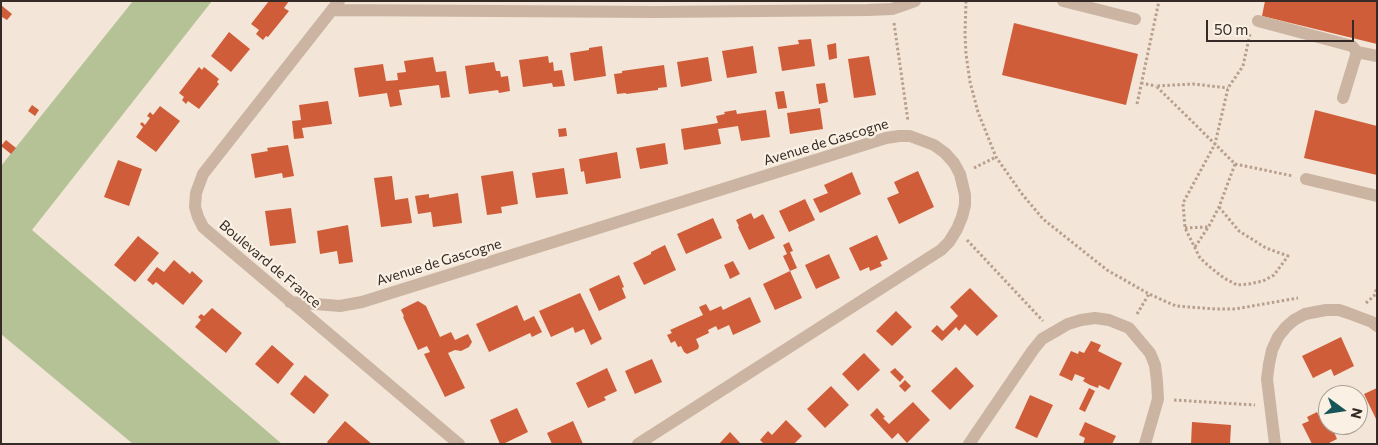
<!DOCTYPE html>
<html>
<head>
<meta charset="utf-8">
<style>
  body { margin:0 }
  #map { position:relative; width:1378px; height:445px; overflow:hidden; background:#f3e5d7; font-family:Commissioner,sans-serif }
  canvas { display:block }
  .frame { position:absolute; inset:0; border:2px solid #352a25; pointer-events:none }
  .north { position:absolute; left:1318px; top:385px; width:50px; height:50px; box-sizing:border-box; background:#faf0e3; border:1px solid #aba197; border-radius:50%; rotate:104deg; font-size:14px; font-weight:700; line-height:20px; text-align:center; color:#352a25 }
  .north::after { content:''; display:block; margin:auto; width:18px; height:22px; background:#185559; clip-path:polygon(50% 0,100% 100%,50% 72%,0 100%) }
  .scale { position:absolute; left:1206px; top:20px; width:148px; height:22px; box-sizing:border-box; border:2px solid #352a25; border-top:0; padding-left:6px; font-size:15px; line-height:18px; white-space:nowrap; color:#352a25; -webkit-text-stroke:4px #faf0e3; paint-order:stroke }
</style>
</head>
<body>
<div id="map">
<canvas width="1378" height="445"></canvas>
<div class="frame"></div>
<div class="north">N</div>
<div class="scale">50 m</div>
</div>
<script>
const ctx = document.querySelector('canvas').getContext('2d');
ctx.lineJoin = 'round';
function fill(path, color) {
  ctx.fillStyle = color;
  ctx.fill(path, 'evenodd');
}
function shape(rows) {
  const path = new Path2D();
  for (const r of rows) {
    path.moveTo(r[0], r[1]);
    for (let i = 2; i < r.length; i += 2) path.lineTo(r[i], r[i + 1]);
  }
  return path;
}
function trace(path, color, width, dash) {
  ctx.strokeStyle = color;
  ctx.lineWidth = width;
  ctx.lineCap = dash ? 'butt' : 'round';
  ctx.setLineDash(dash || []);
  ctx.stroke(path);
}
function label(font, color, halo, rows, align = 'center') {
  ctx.font = font + ' Commissioner,sans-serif';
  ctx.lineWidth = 4.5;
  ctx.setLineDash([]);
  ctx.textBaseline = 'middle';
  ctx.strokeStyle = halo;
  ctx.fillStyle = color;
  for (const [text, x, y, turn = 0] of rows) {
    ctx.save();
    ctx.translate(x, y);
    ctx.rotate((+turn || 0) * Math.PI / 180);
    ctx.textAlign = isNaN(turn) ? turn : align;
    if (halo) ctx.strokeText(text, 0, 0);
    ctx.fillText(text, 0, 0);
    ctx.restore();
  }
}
fill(shape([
  [133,1,212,1,32,230,282,444,133,444,1,334,1,166]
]), '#b4c296');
fill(shape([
  [269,1,289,1,284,8,289,11,268,37,266,36,263,40,256,34,259,30,251,24],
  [1265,1,1377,1,1377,44,1262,16],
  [1,5,12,14,7,20,2,17,1,18],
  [1014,23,1138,54,1126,105,1002,75],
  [229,32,250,49,231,72,211,56],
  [811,39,815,66,782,71,778,47,799,44,798,40],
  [836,43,837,58,829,60,827,45],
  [602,46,606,76,574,81,570,53,589,50,589,48],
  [753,46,757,73,727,78,722,51],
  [548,56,549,63,553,62,554,71,562,70,565,86,553,87,552,83,523,87,519,60],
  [869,56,876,95,854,98,848,59],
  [433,57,436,72,446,71,450,97,441,98,439,85,399,90,402,105,390,107,387,93,359,97,354,68,383,64,386,81,398,80,397,73,406,72,404,61],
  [708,57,712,81,681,87,677,62],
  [494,62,496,71,500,71,501,77,508,76,510,91,499,93,498,90,469,94,465,66],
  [664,65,667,87,658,88,658,90,626,94,626,93,617,94,614,74,622,73,622,71],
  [199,67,202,70,204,67,219,79,217,82,219,84,199,109,188,101,186,104,182,100,184,97,179,93],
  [825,83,828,102,819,104,816,84],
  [784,91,787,108,778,109,775,92],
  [328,101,332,124,302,128,304,138,294,139,292,121,301,120,299,105],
  [32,105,39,110,35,116,28,111],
  [160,106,180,121,156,152,136,137,143,127,140,124,142,122,145,125,150,118,147,116,150,112,153,115],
  [820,108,823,129,790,134,787,113],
  [736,110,737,114,766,110,770,137,741,141,738,126,718,129,721,144,684,150,681,129,718,123,716,116,725,114,724,112],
  [1315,110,1377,126,1377,175,1304,158],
  [566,128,567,136,559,137,558,129],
  [6,140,16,148,11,154,1,146],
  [665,143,668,164,640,169,636,148],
  [288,145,294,176,283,178,282,173,255,178,251,154,268,151,267,148],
  [617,152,621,178,586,184,584,171,581,172,579,159],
  [118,160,142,169,129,206,104,197],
  [564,168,568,194,536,198,532,173],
  [513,171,518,204,501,207,502,213,487,215,481,176],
  [918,171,934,207,899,224,887,198,899,193,894,182],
  [852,172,861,194,820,213,813,199,828,193,824,185],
  [392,176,395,200,408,198,412,223,381,227,374,178],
  [458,193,462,223,433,227,431,212,418,214,415,196,429,194,429,198],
  [805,199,815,220,789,232,779,211],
  [291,208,296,243,270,246,265,211],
  [751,213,754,219,763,214,775,238,749,250,738,227,739,226,736,220],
  [713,218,722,238,686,254,677,234],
  [348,225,353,262,339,264,337,251,320,254,317,231],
  [877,235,888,259,880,262,882,266,870,271,869,267,860,271,849,248],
  [138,236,159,253,135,282,114,265],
  [789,242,793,251,790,252,797,268,790,271,802,298,775,310,763,284,790,271,783,256,787,254,783,245],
  [665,245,676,270,644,285,633,263,651,254,651,252],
  [829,254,840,278,816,289,805,265],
  [174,260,190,274,192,271,203,281,183,305,156,282,153,285,147,280,157,267,164,272],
  [733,261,740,274,730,279,724,265],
  [619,275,624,287,622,288,626,298,599,311,589,289],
  [970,288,998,316,977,336,965,324,959,331,956,327,942,341,931,331,937,325,943,331,958,316,950,307],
  [580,293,602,339,591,345,584,329,575,333,573,327,551,337,539,311],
  [750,297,761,322,733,335,729,325,718,330,716,326,708,330,709,333,696,339,699,346,698,349,687,354,684,352,681,346,678,347,675,341,671,343,667,335,672,333,670,330,703,315,699,307,706,304,710,311,721,306,723,310],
  [418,301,426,306,440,337,451,332,455,340,468,334,472,342,469,347,461,351,455,350,448,353,465,388,445,397,424,354,430,352,427,346,418,350,403,317,404,316,401,310,402,309],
  [517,305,524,321,534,316,542,332,532,337,530,333,489,352,476,324],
  [212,308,242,333,226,353,195,327,201,320,198,317,201,314,204,316],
  [896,311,912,327,892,346,876,331],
  [1341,337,1354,366,1334,376,1331,369,1313,378,1302,356],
  [1091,341,1101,345,1098,351,1122,363,1109,390,1099,385,1098,388,1090,385,1083,381,1085,378,1075,374,1072,381,1059,375,1071,351,1078,354,1079,351,1084,353],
  [272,345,294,364,278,384,255,364],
  [864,353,880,370,858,391,842,374],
  [652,359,662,382,635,394,625,371],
  [956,367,974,386,950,410,931,391],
  [607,368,617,391,604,397,606,400,588,408,576,383],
  [895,368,904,377,900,382,890,372],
  [305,375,329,395,314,414,290,394],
  [905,380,911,386,905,392,899,386],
  [831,386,849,405,825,428,807,409],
  [1089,388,1095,391,1085,412,1079,409],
  [1377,388,1377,421,1364,394],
  [1030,395,1053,405,1037,438,1015,428],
  [913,402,930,420,907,443,898,433,892,439,870,415,877,408,885,417,883,418,889,424],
  [517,408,528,432,503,444,500,444,490,420],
  [1317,412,1319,416,1325,413,1328,420,1328,425,1331,425,1337,439,1327,444,1312,444,1302,424,1309,421,1307,417],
  [786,420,802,436,794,444,764,444,760,440,768,431,772,435],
  [345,421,360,434,372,444,329,444,327,442],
  [573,421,583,444,552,444,547,433],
  [1085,422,1116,436,1112,444,1083,444,1085,438,1079,435],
  [1192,422,1231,425,1230,444,1191,444],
  [730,432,741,444,719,444]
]), '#cf5d39');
trace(shape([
  [966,1,965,34,966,54,970,82,978,112,996,157,1022,194,1043,219,1107,270,1149,294,1176,306,1215,309,1235,309,1298,298],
  [894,23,908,121],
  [1141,83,1156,86],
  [1137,104,1159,1],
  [1235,164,1293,176],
  [974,168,996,157],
  [1219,207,1239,231,1266,248,1288,256,1274,275,1263,281,1249,284,1237,285,1224,278,1211,268,1200,258,1185,228,1183,203,1215,144,1156,86,1193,84,1228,88],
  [1185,228,1208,227],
  [967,240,1043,321],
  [1195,247,1209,226,1219,207,1235,164,1215,144,1228,88,1243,66,1250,34],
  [1366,303,1374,296,1377,288],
  [1137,314,1149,294],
  [1174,400,1255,405]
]), '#b79f8c', 3, [2.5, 2.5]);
trace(shape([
  [339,1,203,174,196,193,195,207,198,217,203,227,211,234,459,444],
  [1063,1,1135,19],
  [332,10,656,12,868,10,892,9,915,1],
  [1258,21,1352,46,1357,52,1377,56],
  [1343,98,1357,52],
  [1306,179,1377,196],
  [290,302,340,306,362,302,886,138,899,136,910,136,934,145,945,153,954,163,960,174,965,195,965,205,962,217,957,229,949,242,941,250,638,444],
  [969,444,1033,350,1042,339,1068,324,1081,320,1095,318,1109,320,1129,328,1150,353,1155,365,1157,381,1158,399,1145,444],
  [1275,444,1267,379,1269,364,1272,350,1278,337,1286,327,1294,320,1305,314,1326,310,1339,310,1348,313,1372,322,1377,326]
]), '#cbb5a2', 12);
label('14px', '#352a25', '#faf0e3', [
  ["Avenue de Gascogne",826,142,-17],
  ["Avenue de Gascogne",439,262,-17],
  ["Boulevard de France",270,264,40]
]);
</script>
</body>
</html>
